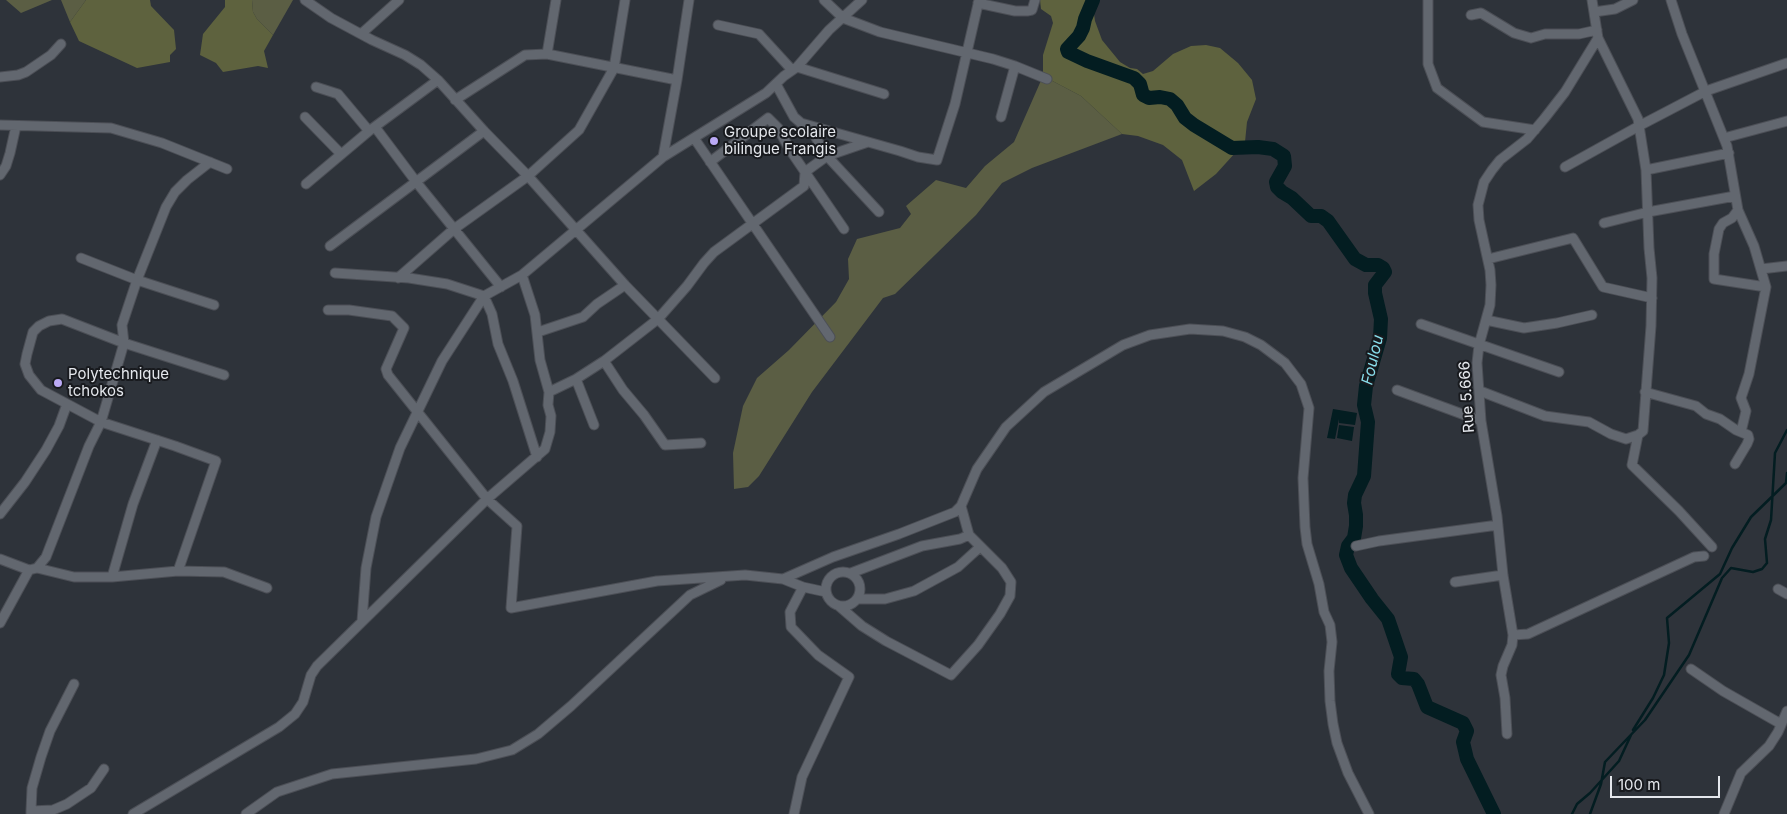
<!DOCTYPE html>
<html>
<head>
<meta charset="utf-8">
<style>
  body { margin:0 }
  #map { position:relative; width:1787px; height:814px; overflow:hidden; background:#2e333a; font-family:Inter,sans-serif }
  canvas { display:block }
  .scale { position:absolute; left:1610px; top:776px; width:110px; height:22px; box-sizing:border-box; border:2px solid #e4e7ec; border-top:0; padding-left:6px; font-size:15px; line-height:18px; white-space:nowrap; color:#e4e7ec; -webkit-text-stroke:4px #181a1e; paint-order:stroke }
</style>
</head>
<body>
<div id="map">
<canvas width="1787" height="814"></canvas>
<div class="scale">100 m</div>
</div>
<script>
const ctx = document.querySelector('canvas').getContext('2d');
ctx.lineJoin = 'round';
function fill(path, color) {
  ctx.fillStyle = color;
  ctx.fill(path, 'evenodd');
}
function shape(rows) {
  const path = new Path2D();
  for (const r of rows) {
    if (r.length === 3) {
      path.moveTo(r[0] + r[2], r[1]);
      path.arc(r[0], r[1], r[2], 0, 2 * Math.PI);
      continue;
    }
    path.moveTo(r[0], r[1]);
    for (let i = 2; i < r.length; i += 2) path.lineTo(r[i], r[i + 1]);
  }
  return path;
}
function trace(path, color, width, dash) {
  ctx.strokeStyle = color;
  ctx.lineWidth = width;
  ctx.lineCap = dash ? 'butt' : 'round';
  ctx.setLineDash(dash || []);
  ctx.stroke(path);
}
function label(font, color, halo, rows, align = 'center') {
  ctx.font = font + ' Inter,sans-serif';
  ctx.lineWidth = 4;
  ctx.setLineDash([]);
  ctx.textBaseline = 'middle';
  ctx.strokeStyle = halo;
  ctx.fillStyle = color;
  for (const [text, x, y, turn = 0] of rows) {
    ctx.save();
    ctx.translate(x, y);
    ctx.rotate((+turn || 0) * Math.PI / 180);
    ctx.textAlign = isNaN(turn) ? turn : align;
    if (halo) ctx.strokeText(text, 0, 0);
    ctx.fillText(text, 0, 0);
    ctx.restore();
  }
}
fill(shape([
  [6,0,52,0,21,13],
  [61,0,86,0,70,22],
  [252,0,293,0,273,35,257,19,253,12],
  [1043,76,1081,96,1122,134,1032,168,1002,183,976,215,895,294,883,298,812,392,759,476,748,487,734,489,733,453,743,406,757,378,789,350,836,302,849,279,848,259,857,239,900,228,911,214,906,206,936,180,966,188,985,166,1014,142]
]), '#5b5e44');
fill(shape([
  [86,0,150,0,151,6,174,30,176,49,170,55,170,62,137,68,79,41,70,22],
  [225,0,252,0,253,12,257,19,273,35,264,51,268,68,258,66,223,72,216,63,200,55,203,34,225,7],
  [1040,0,1098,0,1093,7,1095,21,1102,40,1120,62,1130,68,1137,69,1143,74,1153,71,1173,54,1191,46,1206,45,1220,48,1238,63,1252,80,1256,99,1247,122,1245,142,1216,174,1194,191,1182,160,1163,145,1138,136,1122,134,1081,96,1043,76,1043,55,1053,23,1051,16,1041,9]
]), '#5e623e');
fill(shape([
  [1333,409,1357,413,1355,425,1339,423,1339,419,1335,439,1327,438],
  [1339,425,1354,427,1352,441,1337,438]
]), '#031d21');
trace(shape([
  [1633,730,1653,698,1664,675,1669,643,1667,618,1720,574,1732,548,1751,517,1786,483,1787,473],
  [1572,814,1577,804,1590,793,1619,761,1631,735],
  [1590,814,1601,784,1605,762,1645,720,1689,655,1722,578,1731,568,1753,572,1762,569,1767,563,1765,539,1771,520,1775,453,1787,430]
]), '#031d21', 2.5);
trace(shape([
  [1093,0,1085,19,1083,28,1079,36,1067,49,1068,52,1087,61,1134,78,1140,84,1143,95,1149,98,1160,97,1170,99,1177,105,1185,118,1194,125,1232,148,1258,147,1273,149,1284,156,1285,166,1276,182,1277,187,1282,192,1292,198,1311,216,1321,216,1328,221,1355,259,1366,265,1378,265,1383,268,1385,272,1375,285,1375,293,1381,319,1380,338,1366,386,1364,405,1368,422,1364,476,1355,495,1354,503,1356,515,1356,526,1354,538,1348,546,1346,555,1351,568,1372,599,1388,619,1401,657,1398,674,1402,678,1414,679,1418,684,1427,707,1463,723,1467,731,1463,742,1467,759,1494,814]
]), '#031d21', 14);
const street = shape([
  [305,0,331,18,372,40,405,55,421,65,438,80,484,131,528,176,625,285,658,319,687,286,704,263,714,252,804,186,805,172,827,156,868,142],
  [824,0,843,18,880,32,993,59,1015,66,1001,117],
  [1428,0,1428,64,1437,88,1483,122,1535,130],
  [1671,0,1682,34,1727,146,1738,210,1754,246,1766,287,1749,374,1741,398,1746,411,1741,432],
  [978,3,1015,11,1027,11,1032,10,1035,0],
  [1594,12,1615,9,1633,0],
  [1471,15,1481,13,1514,33,1531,38,1545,34,1579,34,1597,30],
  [718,25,759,34,792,70],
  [361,34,399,0],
  [547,54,556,0],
  [1015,66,1047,79],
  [797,67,884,94],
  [0,77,18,75,26,72,51,55,61,44],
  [776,84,794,117,801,123,900,151,918,157,937,160,955,104,979,0],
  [316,87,338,94,369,131],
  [455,100,525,55,547,54,677,80],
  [305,117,341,154],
  [0,125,111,128,162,143,227,169],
  [375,127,417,183,501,287],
  [815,128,816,138,827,156,879,212],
  [694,138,830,337],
  [1724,138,1787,121],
  [663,157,677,80,689,0],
  [210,162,187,180,175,192,166,207,137,280,214,305],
  [710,162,768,118,778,128,790,150,844,229],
  [1565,167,1639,126,1706,91,1787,63],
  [1646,170,1729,153],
  [0,175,6,166,10,153,16,126],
  [306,184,369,131,438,80],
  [1738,210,1732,218,1723,223,1719,229,1714,254,1714,279,1766,287],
  [1604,223,1648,212,1735,196],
  [330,246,484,131],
  [1488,259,1573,238,1603,287,1652,298],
  [1761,269,1787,266],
  [335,273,409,278,447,284,484,296,522,275,663,157,766,93,784,76,797,67,829,30,862,0],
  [522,275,535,315,540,360,549,392],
  [398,278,454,229,528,176,579,130,614,68,625,0],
  [484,296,492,314,498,344,513,381,537,457],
  [328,310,349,310,392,316,404,328,386,369,388,375,487,499,545,449,550,432,551,416,548,405,549,392,576,379,604,361,658,319,715,378],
  [1486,320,1524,328,1557,323,1592,315],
  [1421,324,1559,372],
  [538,332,583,317,597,304,625,285],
  [604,361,623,390,644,415,665,445,701,443],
  [576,379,594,425],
  [1397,390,1481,421],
  [1480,391,1545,416,1589,422,1611,434,1626,439,1638,435,1643,431,1651,326,1652,278,1649,248,1646,170,1638,119,1598,38],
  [1645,392,1696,406,1706,414,1720,419,1736,430,1748,435,1749,439,1747,444,1735,464],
  [1638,435,1632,465,1679,511,1712,547],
  [0,514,25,482,46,450,59,426,67,404],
  [1356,546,1379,541,1498,525],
  [0,559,29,570,0,623],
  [37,568,74,577,112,577,178,571,224,572,267,588],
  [29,570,37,568,46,557,89,446,101,422,124,343,122,325,137,280,81,258],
  [178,571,216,461,175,446,101,422,41,390,29,375,25,364,27,354,33,332,39,326,49,321,62,319,124,343,224,375],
  [843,589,17],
  [851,573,922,546,960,539,969,535],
  [112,577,133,504,157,440],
  [783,579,833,557,899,534,955,512,961,506,977,469,1006,427,1044,392,1123,345,1150,335,1190,329,1223,331,1245,337,1261,345,1285,363,1301,384,1309,408,1303,478,1305,527,1307,544,1319,584,1324,612,1330,625,1332,642,1329,671,1330,701,1333,724,1337,743,1348,773,1369,814],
  [1455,582,1503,575],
  [1778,589,1787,594],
  [857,599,885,599,914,591,958,567,980,547],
  [839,606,862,626,886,641,951,675,978,645,1000,614,1010,596,1011,582,1002,568,969,535,961,506],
  [362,621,366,568,376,517,400,448,442,361,484,296],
  [1513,635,1528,634,1694,557,1704,556],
  [1691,669,1723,691,1781,724],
  [1507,734,1505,698,1501,675,1503,666,1512,645,1513,635,1503,575,1497,516,1481,421,1477,363,1479,345,1490,305,1491,285,1490,270,1479,220,1478,205,1484,182,1492,170,1500,160,1527,139,1544,119,1565,92,1598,38,1592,0],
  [31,811,32,788,41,757,50,731,74,684],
  [31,814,31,811,53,810,67,804,91,788,104,769],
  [133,814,279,727,295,714,303,702,311,675,317,666,487,499,517,526,511,608,657,581,745,575,783,579,803,587,826,592],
  [246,814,277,792,332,774,476,759,512,750,538,734,571,706,690,595,721,580],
  [794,814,802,777,849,677,818,655,791,627,790,612,803,587],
  [1724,814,1741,773,1769,746,1778,732,1787,711]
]);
trace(street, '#4c4f56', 11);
trace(street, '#62676f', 9);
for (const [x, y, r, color] of [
  [714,141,5,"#bbaaf6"],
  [58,383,5,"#bbaaf6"]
]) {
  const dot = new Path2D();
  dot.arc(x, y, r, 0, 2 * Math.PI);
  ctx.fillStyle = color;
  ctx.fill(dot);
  trace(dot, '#181a1e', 2);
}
label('15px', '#e4e7ec', '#181a1e', [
  ["Groupe scolaire",724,132],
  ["bilingue Frangis",724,149],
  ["Polytechnique",68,374],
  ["tchokos",68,391]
], 'left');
label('15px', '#e4e7ec', '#181a1e', [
  ["Rue 5.666",1467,397,-94]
]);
label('italic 16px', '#88ddea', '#181a1e', [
  ["Foulou",1373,360,-77]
]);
</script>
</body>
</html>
